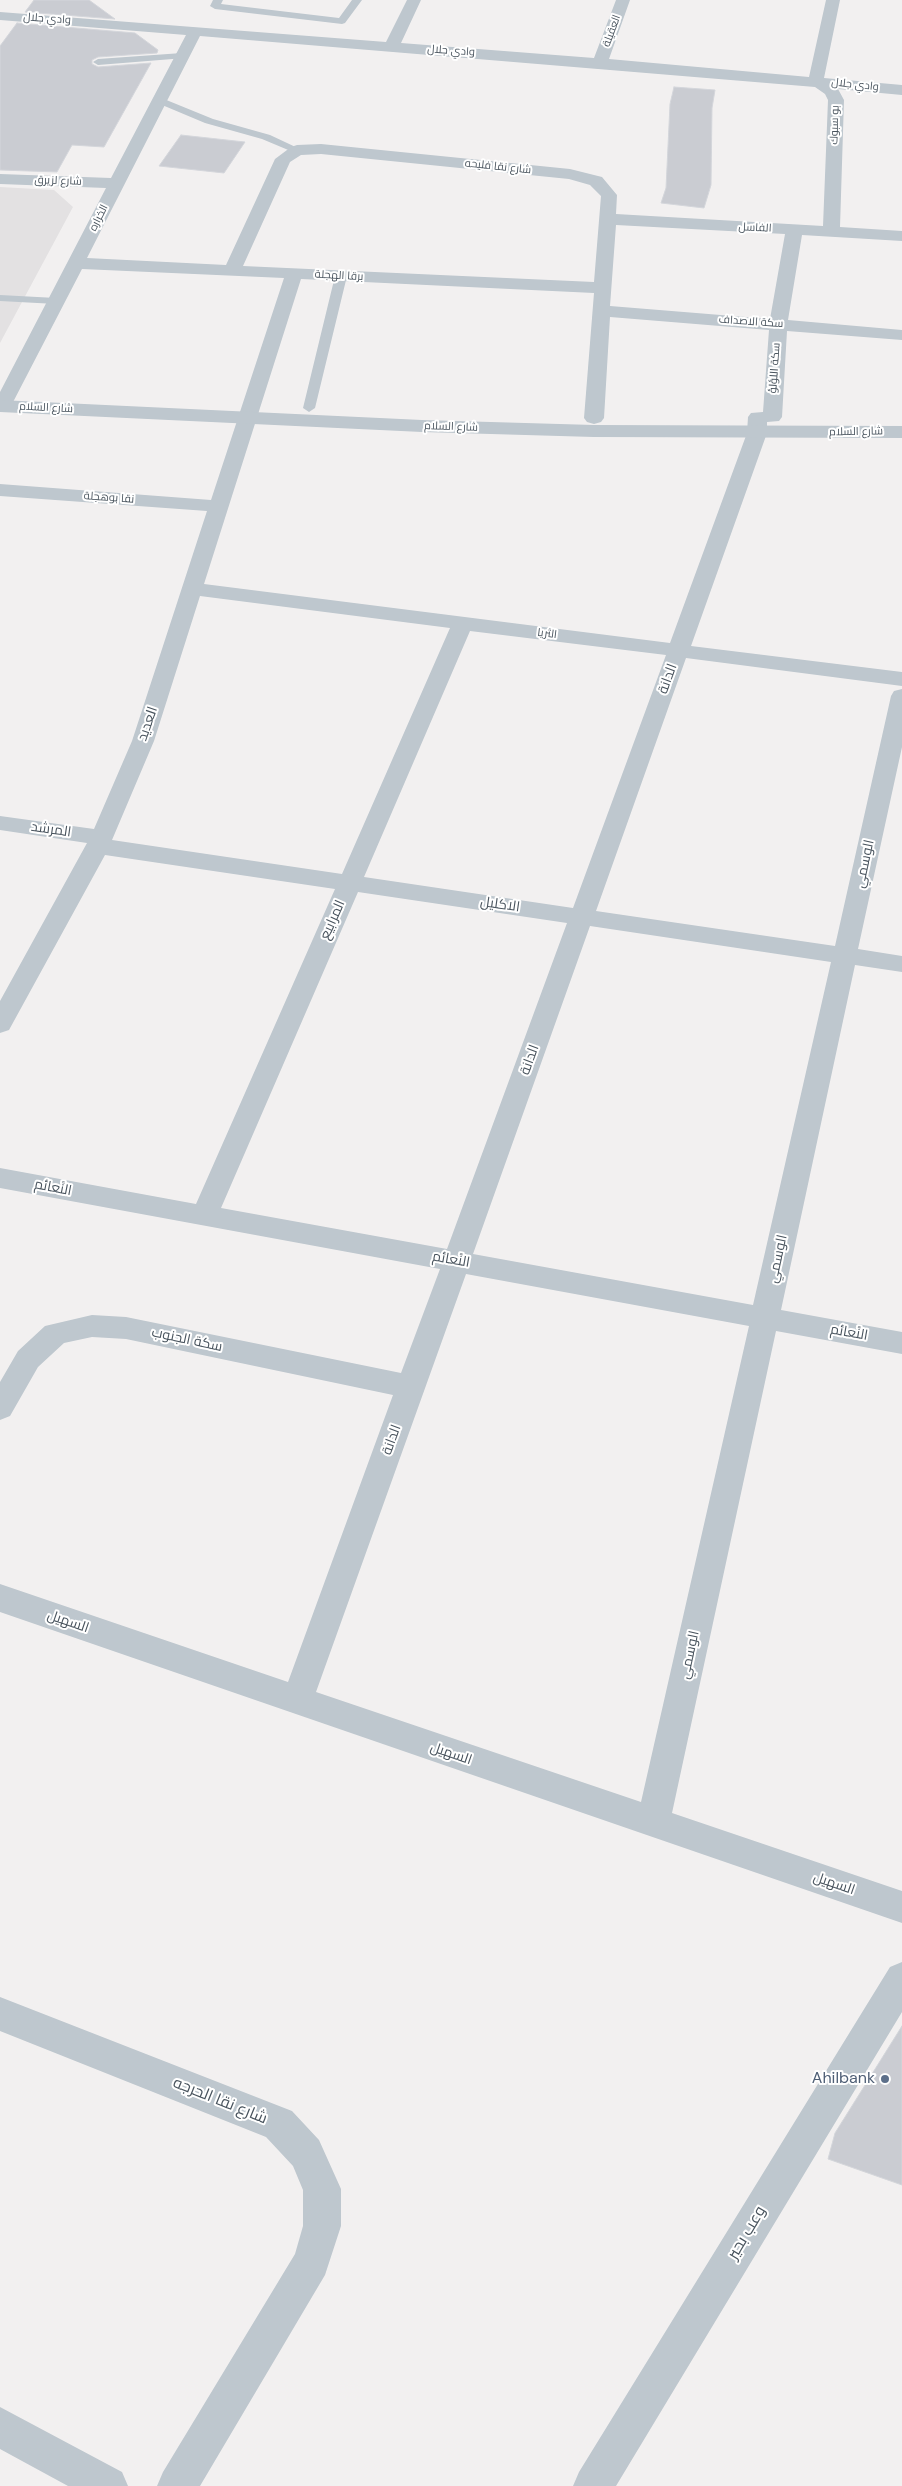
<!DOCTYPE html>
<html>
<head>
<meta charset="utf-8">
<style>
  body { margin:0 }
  canvas { display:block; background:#f2f0f0 }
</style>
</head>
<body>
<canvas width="902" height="2486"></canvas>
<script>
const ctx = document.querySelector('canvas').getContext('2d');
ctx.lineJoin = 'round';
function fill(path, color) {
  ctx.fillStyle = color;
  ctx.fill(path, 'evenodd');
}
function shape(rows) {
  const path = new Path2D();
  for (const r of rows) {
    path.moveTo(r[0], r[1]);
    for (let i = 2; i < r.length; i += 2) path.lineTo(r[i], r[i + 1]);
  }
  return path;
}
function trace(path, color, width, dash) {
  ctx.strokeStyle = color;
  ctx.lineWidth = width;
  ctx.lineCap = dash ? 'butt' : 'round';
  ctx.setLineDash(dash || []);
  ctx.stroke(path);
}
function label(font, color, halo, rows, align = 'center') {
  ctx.font = font + ' "DM Sans",Cairo,sans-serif';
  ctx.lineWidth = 4;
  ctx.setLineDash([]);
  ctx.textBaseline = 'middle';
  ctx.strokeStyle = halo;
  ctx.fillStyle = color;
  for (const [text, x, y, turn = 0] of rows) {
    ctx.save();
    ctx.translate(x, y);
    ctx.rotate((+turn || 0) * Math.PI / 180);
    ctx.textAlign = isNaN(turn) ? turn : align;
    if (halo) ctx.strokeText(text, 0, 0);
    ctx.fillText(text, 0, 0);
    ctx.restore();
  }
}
fill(shape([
  [0,187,54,190,73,207,0,343]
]), '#e3e1e2');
const building = shape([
  [34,0,89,0,115,19,25,12,34,0],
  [17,23,135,33,158,50,157,53,98,57,92,60,92,64,98,67,151,63,104,147,72,145,57,172,0,170,0,46,17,23],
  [674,87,715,90,712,108,711,185,704,208,661,203,666,188,670,104,674,87],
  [181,135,245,142,224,173,159,166,181,135],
  [902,2026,902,2185,828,2159,835,2133,902,2026]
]);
fill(building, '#caccd2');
trace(building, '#d4d6db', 1);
fill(shape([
  [213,0,223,0,221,4,339,18,352,0,362,0,345,23,342,24,215,9,210,6,213,0],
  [182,53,185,54,185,58,98,65,93,62,98,59,182,53],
  [159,97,213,119,270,135,302,150,301,152,293,152,262,139,205,123,155,102,155,98,159,97],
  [341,273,347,276,315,408,309,412,303,408,335,276,341,273],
  [0,295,56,298,62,301,56,304,0,301,0,295]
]), '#bec7ce');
fill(shape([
  [407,0,421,0,401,43,594,58,616,0,630,0,609,59,809,77,826,0,840,0,824,78,902,85,902,95,838,89,844,100,840,227,902,231,902,241,802,235,788,320,902,330,902,340,787,331,782,417,779,421,767,422,767,433,691,646,902,672,902,686,686,658,596,911,835,946,891,696,894,691,902,689,902,747,858,949,902,956,902,972,855,965,781,1310,902,1332,902,1354,776,1331,672,1813,902,1891,902,1923,0,1612,0,1584,288,1682,393,1395,126,1339,92,1337,64,1343,38,1367,10,1416,0,1420,0,1382,18,1351,45,1326,92,1315,126,1317,401,1373,440,1269,0,1188,0,1168,196,1204,335,889,105,855,9,1030,0,1033,0,1001,87,843,0,830,0,816,94,829,132,741,207,511,0,496,0,484,211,500,284,278,82,269,11,406,9,410,0,411,0,392,106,188,0,184,0,174,111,178,186,35,0,20,0,12,386,42,407,0],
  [200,36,815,87,825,94,828,100,823,226,616,214,617,195,602,177,570,169,321,144,297,145,291,147,275,159,226,265,87,258,200,36],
  [321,154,569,179,590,185,601,196,594,282,243,266,290,162,301,155,321,154],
  [616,225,785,234,770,319,610,306,616,225],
  [301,279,594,293,584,418,587,422,594,424,601,422,604,418,610,317,769,330,763,412,751,413,748,417,747,433,670,643,204,584,301,279],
  [200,596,450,628,342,874,112,840,154,741,200,596],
  [470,631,666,655,573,908,364,877,470,631],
  [358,892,567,923,447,1249,221,1208,358,892],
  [590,926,831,962,753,1305,473,1254,590,926],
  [466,1274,749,1326,641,1802,316,1692,466,1274],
  [902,1962,902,2012,616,2486,573,2486,579,2472,890,1967,902,1962],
  [0,1997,292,2111,319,2140,341,2189,341,2226,325,2275,200,2486,157,2486,163,2472,295,2254,303,2226,303,2190,293,2166,266,2137,0,2031,0,1997],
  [0,2407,122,2472,128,2486,68,2486,0,2449,0,2407]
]), '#bec7ce');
fill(shape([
  [0,400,422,420,594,425,902,426,902,438,594,437,422,432,0,412,0,400]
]), '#bec7ce');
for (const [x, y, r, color] of [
  [885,2079,5,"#5c6f8a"]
]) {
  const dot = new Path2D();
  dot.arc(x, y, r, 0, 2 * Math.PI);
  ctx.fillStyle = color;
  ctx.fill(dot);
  trace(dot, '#fff', 2);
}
label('11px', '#48535d', '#fff', [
  ["وادي جلال",47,19,4],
  ["العقيلة",612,31,-70],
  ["وادي جلال",451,51,4],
  ["وادي جلال",855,85,6],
  ["بو سبوك",835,125,-88],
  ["شارع نقا فليحه",498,167,6],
  ["شارع لزيرق",58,181,2],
  ["الخراره",99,218,-63],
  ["الفاسل",755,228,3],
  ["برقا الهجلة",339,276,3],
  ["سكة الاصداف",751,322,4],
  ["سكة اللؤلؤ",775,368,-86],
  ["شارع السلام",46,408,3],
  ["شارع السلام",451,427,2],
  ["شارع السلام",856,432,-1],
  ["نقا بوهجلة",109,498,4],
  ["الثريا",547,634,7]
]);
label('14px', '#48535d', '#fff', [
  ["الدانة",668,679,-70],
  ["العديد",148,724,-71],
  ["المرشد",51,830,8],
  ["الوسمي",865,864,-78],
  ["الاكليل",500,905,8],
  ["المرابيع",333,920,-66],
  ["الدانة",530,1060,-70],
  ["النًعائم",53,1188,11],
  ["الوسمي",778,1259,-78],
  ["النًعائم",451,1260,10],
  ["النًعائم",849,1333,10],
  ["سكة الجنوب",187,1340,12],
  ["الدانة",392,1440,-70],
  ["السهيل",68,1622,19],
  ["الوسمي",690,1655,-78],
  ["السهيل",451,1754,19],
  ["السهيل",834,1884,19]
]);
label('16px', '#4e5e75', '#fff', [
  ["Ahilbank",875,2079]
], 'right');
label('16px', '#48535d', '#fff', [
  ["شارع نقا الحرجه",220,2101,22],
  ["وعب بحير",747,2233,-59]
]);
</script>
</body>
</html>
